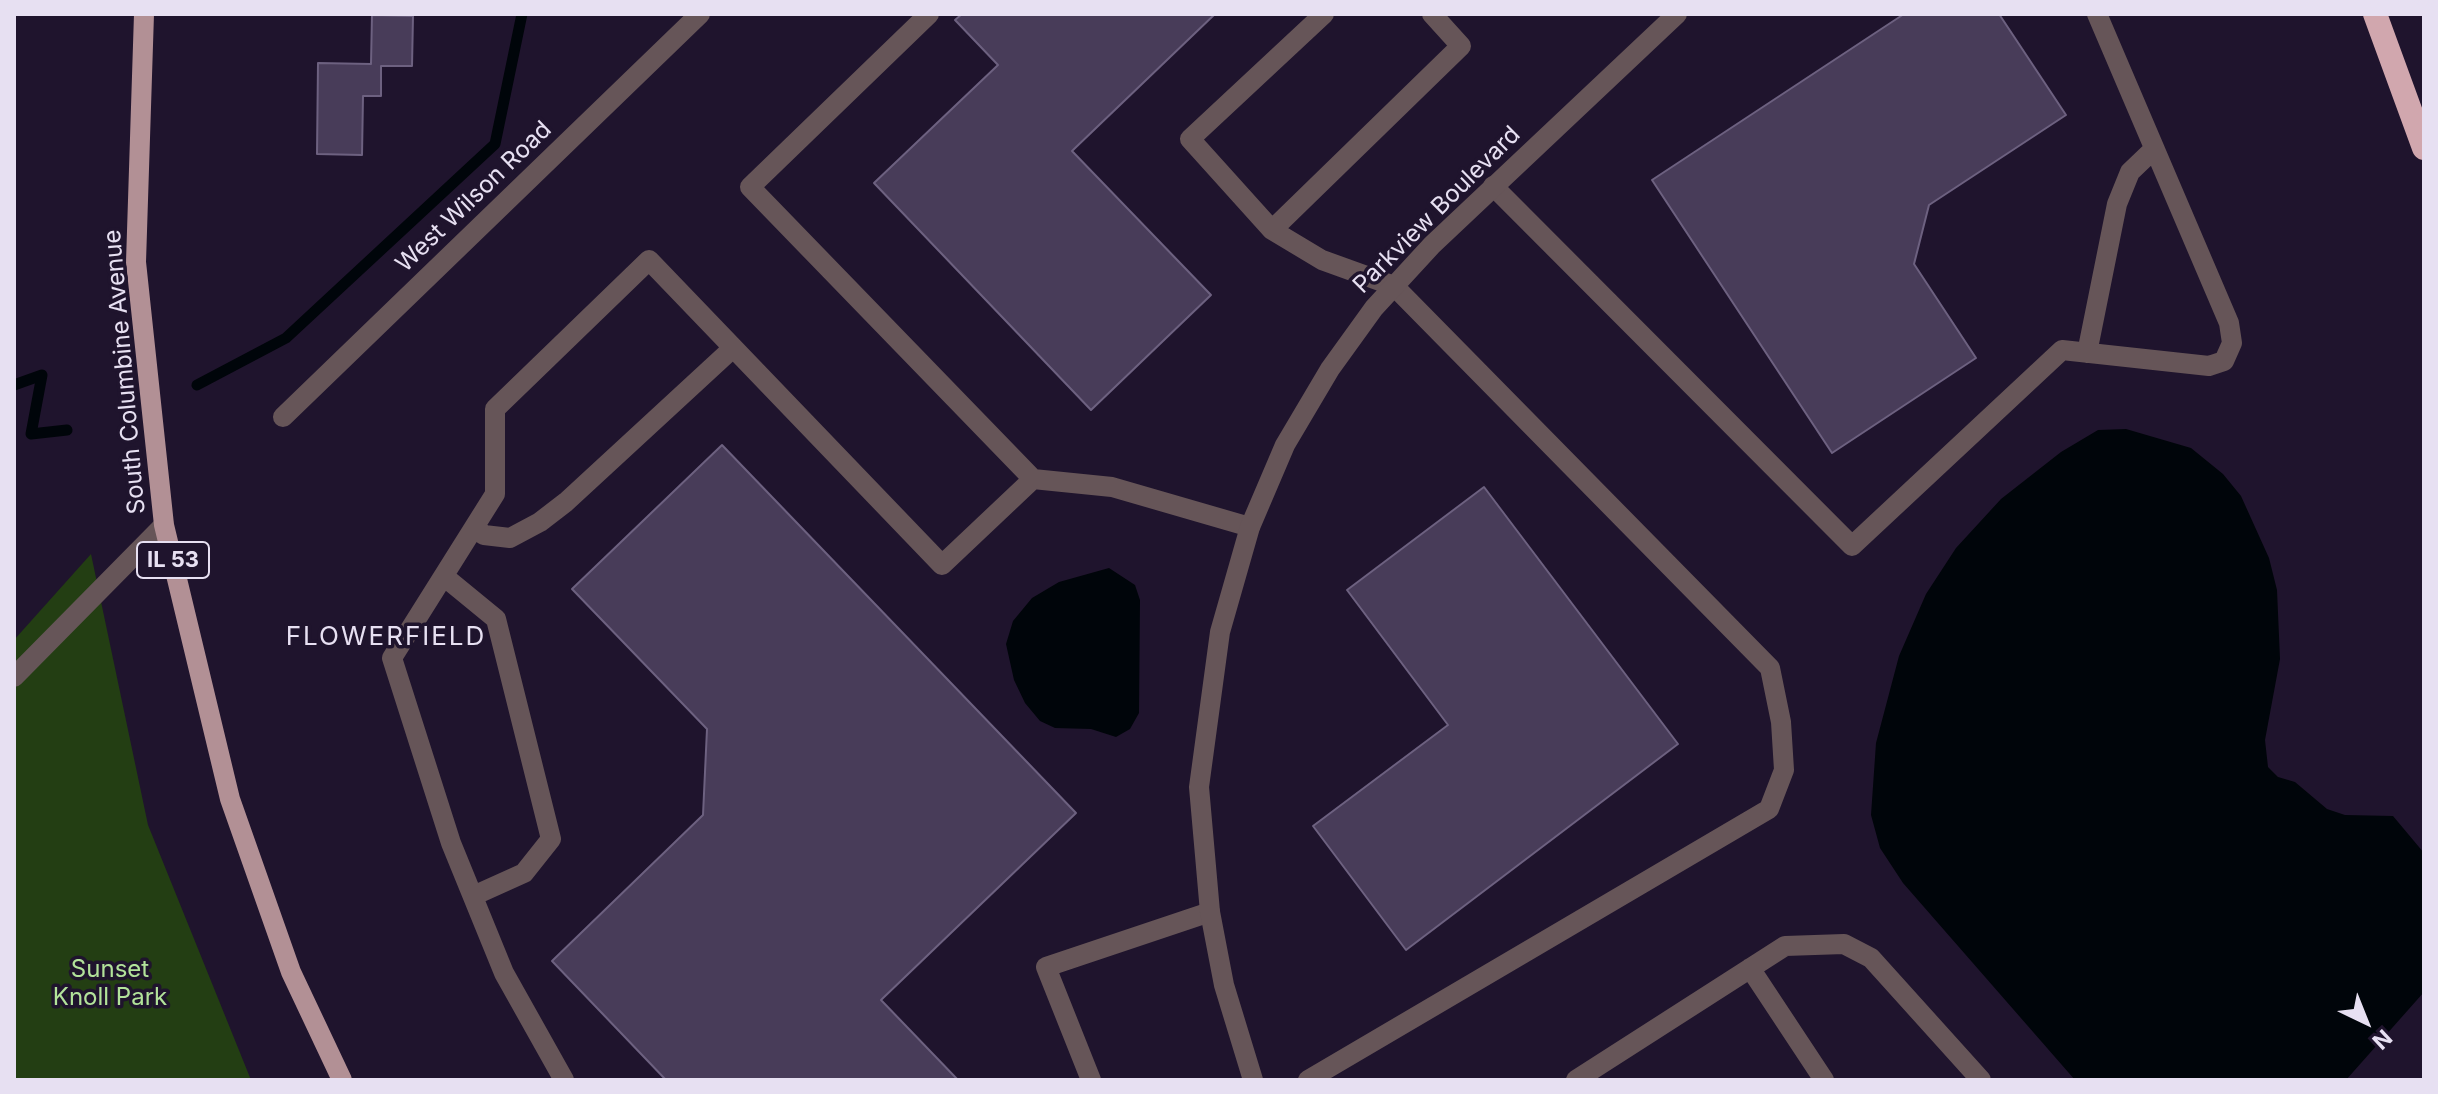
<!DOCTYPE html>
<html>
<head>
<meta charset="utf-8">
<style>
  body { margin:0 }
  #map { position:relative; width:2438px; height:1094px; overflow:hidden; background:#1f142d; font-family:Inter,sans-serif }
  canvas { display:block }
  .frame { position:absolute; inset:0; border:16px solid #e7e0f2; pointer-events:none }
  .north { position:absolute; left:2326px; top:982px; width:80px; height:80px; -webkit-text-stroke:6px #1f142d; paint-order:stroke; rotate:137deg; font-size:22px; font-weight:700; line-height:32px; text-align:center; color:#e7e0f2 }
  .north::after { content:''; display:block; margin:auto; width:28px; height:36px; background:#e7e0f2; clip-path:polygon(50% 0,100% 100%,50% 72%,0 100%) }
</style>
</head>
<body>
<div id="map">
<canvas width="2438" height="1094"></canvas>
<div class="frame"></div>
<div class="north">N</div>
</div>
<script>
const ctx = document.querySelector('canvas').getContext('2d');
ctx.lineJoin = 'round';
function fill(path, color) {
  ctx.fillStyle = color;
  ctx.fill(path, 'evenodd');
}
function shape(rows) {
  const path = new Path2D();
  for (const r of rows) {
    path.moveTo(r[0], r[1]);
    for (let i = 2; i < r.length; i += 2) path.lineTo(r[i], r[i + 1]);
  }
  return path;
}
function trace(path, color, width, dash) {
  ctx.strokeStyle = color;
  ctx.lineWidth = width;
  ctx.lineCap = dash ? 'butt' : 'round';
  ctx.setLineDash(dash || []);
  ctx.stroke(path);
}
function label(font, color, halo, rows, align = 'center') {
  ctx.font = font + ' Inter,sans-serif';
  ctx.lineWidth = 7;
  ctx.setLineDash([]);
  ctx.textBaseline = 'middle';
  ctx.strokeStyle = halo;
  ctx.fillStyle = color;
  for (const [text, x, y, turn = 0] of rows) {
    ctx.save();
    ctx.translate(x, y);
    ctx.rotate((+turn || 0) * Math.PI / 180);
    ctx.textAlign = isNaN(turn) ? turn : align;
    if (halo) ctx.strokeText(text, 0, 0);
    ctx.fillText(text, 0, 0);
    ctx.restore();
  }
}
fill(shape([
  [91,554,148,825,251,1080,14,1080,14,640]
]), '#233e13');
fill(shape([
  [2126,429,2191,448,2223,474,2241,496,2269,558,2277,590,2280,659,2265,740,2268,767,2278,777,2295,782,2327,809,2345,815,2393,816,2424,853,2424,992,2346,1080,2075,1080,1903,883,1880,848,1871,815,1876,743,1899,656,1926,594,1956,548,2001,499,2061,452,2098,430],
  [1109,568,1135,585,1140,600,1139,713,1130,729,1116,737,1091,729,1055,728,1040,721,1025,703,1014,680,1006,644,1013,621,1032,598,1059,582]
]), '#00050a');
trace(shape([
  [14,385,42,375,31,434,67,430],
  [197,385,286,338,495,144,522,14]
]), '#00050a', 11);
const building = shape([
  [962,14,1215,14,1072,151,1211,295,1091,410,874,183,998,65,955,20,962,14],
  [1904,14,1999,14,2066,115,1929,205,1914,264,1976,358,1832,453,1652,180,1904,14],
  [372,15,413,16,412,66,381,66,381,96,363,96,362,155,317,154,318,63,371,64,372,15],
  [722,445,1076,813,881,1000,958,1080,666,1080,552,961,703,815,707,729,572,589,722,445],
  [1484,487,1678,744,1406,950,1313,826,1448,725,1347,590,1484,487]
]);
fill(building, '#483c59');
trace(building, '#6d6180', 2);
trace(shape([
  [929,14,750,187,1033,479,1112,487,1250,527],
  [1493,186,1852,546,2062,350,2209,366,2224,361,2232,343,2229,323,2097,14],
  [1272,230,1461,46,1432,14],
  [2087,353,2117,204,2130,172,2154,149],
  [475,528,484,535,510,538,540,522,566,502,733,348],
  [446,578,496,619,551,839,524,873,473,896],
  [1750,968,1824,1080],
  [564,1080,504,973,451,843,392,658,495,494,495,409,649,260,942,565,1033,479],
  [1091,1080,1046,967,1210,912],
  [1308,1080,1769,809,1784,770,1781,722,1770,668,1394,286,1322,260,1272,230,1190,139,1324,14],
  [1576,1080,1785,946,1844,944,1871,958,1981,1080]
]), '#665558', 20);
trace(shape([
  [283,417,700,14],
  [14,677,164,525],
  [1253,1080,1224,985,1210,912,1199,787,1220,632,1250,527,1285,445,1330,369,1374,308,1432,245,1677,14]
]), '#665558', 20);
trace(shape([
  [144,14,136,262,164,525,230,799,291,972,342,1080]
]), '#b29095', 20);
trace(shape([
  [2375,14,2424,148]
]), '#d1a7ae', 24);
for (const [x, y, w] of [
  [173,560,72]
]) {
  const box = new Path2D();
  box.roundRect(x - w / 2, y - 18, w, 36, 6);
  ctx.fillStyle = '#1f142d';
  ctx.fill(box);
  trace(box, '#e7e0f2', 2);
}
label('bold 22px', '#e7e0f2', null, [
  ["IL 53",173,560]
]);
label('24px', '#e7e0f2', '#1f142d', [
  ["West Wilson Road",474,197,-44],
  ["Parkview Boulevard",1437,210,-45],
  ["South Columbine Avenue",125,372,-95]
]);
label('24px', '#b2e39a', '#1f142d', [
  ["Sunset",110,970],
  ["Knoll Park",110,998]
]);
ctx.letterSpacing = '2px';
label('26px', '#e7e0f2', '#1f142d', [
  ["FLOWERFIELD",386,637]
]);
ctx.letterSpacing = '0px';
</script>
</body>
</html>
